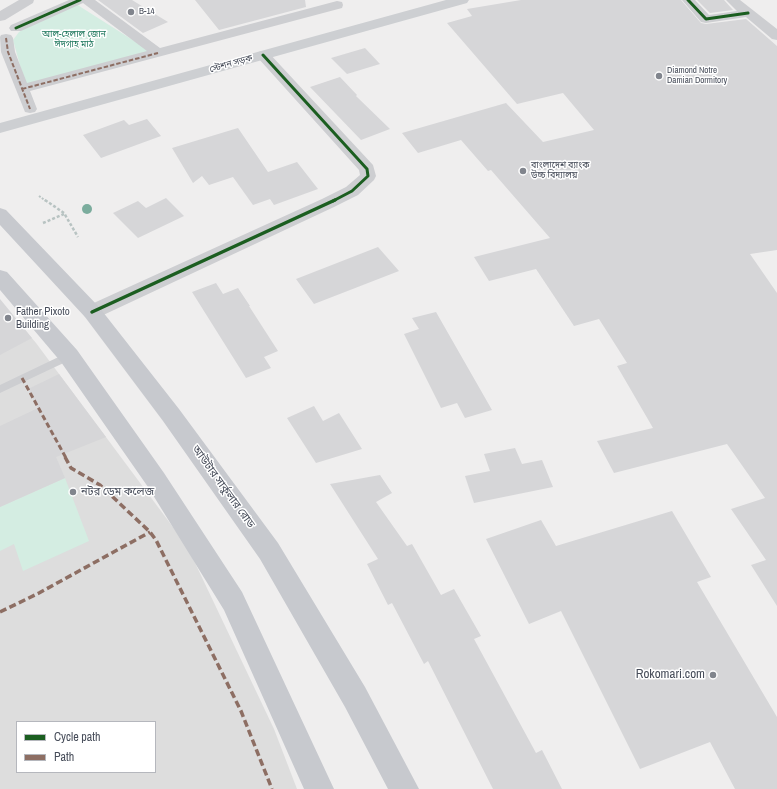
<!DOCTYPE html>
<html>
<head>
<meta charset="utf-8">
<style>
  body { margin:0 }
  #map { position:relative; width:777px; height:789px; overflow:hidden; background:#efeeee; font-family:"Archivo Narrow",sans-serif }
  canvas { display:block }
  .legend { position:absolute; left:16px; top:721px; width:140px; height:52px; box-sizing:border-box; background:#fff; border:1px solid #b5b7bd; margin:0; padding:5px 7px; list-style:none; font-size:12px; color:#464c59 }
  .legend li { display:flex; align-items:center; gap:8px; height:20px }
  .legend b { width:20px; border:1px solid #b5b7bd }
</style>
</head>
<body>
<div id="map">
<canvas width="777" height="789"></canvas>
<ul class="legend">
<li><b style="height:5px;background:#1b5e20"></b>Cycle path</li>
<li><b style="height:5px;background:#8d6e63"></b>Path</li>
</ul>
</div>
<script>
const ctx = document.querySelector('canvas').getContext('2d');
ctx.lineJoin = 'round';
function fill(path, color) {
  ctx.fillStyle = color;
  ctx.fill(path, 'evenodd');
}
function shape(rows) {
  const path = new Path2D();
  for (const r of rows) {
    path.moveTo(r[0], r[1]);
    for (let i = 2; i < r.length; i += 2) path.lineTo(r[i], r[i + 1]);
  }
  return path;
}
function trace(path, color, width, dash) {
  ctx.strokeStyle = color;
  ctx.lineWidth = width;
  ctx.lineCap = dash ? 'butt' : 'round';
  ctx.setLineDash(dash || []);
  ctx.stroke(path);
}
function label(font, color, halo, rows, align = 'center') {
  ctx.font = font + ' "Archivo Narrow","Noto Sans Bengali",sans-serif';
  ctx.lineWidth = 3;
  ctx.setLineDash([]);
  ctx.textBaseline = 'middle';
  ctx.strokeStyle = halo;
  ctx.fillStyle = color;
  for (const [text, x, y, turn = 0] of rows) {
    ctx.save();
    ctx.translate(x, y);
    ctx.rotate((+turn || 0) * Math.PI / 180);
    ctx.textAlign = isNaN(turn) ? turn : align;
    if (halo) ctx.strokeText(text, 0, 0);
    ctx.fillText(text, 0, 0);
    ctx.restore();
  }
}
fill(shape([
  [0,300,36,343,187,546,274,729,297,789,0,789],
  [17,722,155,722,155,772,17,772]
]), '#ddd');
fill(shape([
  [76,4,150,51,26,87,13,40,19,32,31,25],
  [65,478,89,541,23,571,14,544,0,551,0,507]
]), '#d4ede2');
fill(shape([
  [98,0,132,0,168,22,143,33],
  [195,0,305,0,306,7,219,30],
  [521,0,681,0,701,23,706,24,746,19,777,46,777,250,750,254,777,293,777,606,751,565,766,560,731,509,765,498,727,444,614,473,597,441,653,428,617,366,627,363,599,319,574,326,536,269,489,281,474,257,550,238,491,170,488,171,461,140,418,153,402,133,506,103,543,142,594,130,563,93,517,104,447,23,472,16,467,9],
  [697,0,724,0,733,10,710,13],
  [365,48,380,64,347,74,331,58],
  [340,77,357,95,356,96,390,129,361,140,310,87],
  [147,119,161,136,101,158,83,135,124,120,129,125],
  [238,128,268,172,297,162,318,189,274,205,270,199,253,205,233,177,209,185,202,176,193,183,172,148],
  [166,198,184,216,138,238,113,213,138,201,146,208],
  [378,247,399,271,314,304,296,279],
  [216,283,223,294,238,288,250,306,249,306,278,351,264,357,271,368,246,378,192,292],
  [0,299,32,338,0,355],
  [436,312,492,410,465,418,457,403,441,408,404,334,419,329,412,318],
  [59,374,106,437,56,457,65,478,0,507,0,426,38,408,28,389],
  [314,406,323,421,339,413,362,449,316,463,287,418],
  [515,448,522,464,542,460,553,487,474,503,465,476,490,471,484,454],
  [380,475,392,493,376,502,407,546,412,544,441,595,454,589,481,636,474,639,536,753,542,750,562,789,493,789,428,661,424,664,392,603,388,605,367,564,378,559,330,484],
  [672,511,711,577,697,582,777,717,777,789,735,789,710,742,640,769,561,611,529,624,486,539,541,520,556,546]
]), '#d6d6d8');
trace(shape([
  [39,196,46,201]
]), '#b8c3c2', 2, [2, 1.5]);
trace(shape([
  [45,200,64,213,78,237],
  [43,223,64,214]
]), '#b8c3c2', 2.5, [3, 2]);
fill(shape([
  [69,352,72,353,74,356,72,359,0,393,0,385,69,352]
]), '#cdced1');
fill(shape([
  [19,0,34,0,33,3,5,20,0,21,0,11,19,0],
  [69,0,95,0,160,48,337,1,342,2,343,5,342,8,30,91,37,109,35,112,30,113,25,112,1,52,0,37,1,35,6,34,11,35,13,38,15,52,27,83,147,51,83,3,21,31,11,31,9,28,11,25,69,0],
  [682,0,695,0,709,15,737,11,726,0,740,0,777,29,777,40,772,39,746,17,706,23,701,22,682,0],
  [263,51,268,52,373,165,376,176,374,180,358,195,334,207,99,317,92,319,85,317,83,312,85,307,322,199,346,187,360,175,359,170,258,58,256,55,258,52,263,51]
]), '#cdced1');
fill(shape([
  [446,0,469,0,467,3,0,133,0,123,446,0]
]), '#cdcfd2');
fill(shape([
  [0,208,6,210,99,307,179,409,278,543,365,687,419,789,388,789,345,707,260,559,163,421,85,317,0,225,0,208],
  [0,270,7,272,77,350,164,473,242,592,334,789,304,789,224,610,148,487,61,362,0,290,0,270]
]), '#c7c9ce');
trace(shape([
  [6,38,8,52,30,109],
  [22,89,158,53]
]), '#8d6e63', 2, [4.5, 2]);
trace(shape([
  [22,378,66,458]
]), '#8d6e63', 3, [5.5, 3]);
trace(shape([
  [65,457,71,468,100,485,150,532,156,540,241,711,272,789],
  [0,612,39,593,150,532]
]), '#8d6e63', 3.5, [7, 3.5]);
trace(shape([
  [688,0,706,19,748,13],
  [16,28,80,0],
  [263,55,367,169,368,176,352,191,333,201]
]), '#1b5e20', 3);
trace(shape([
  [92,312,335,200]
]), '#1b5e20', 3.5);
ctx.fillStyle = '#7bac9d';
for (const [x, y] of [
  [87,209]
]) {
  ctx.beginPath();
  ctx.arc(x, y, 5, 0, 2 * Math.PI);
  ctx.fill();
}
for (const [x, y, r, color] of [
  [131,12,4,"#81858d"],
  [659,76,4,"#81858d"],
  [523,171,4,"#81858d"],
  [8,318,4,"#81858d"],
  [73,492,4,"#81858d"],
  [713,675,4,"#81858d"]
]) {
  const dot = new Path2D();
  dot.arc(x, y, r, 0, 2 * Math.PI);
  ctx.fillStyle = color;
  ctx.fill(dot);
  trace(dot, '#fff', 1.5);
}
label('9px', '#464c59', '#fff', [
  ["B-14",139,12],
  ["Diamond Notre",667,71],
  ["Damian Dormitory",667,81],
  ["বাংলাদেশ ব্যাংক",531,166],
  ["উচ্চ বিদ্যালয়",531,176]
], 'left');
label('9px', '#1c765b', '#fff', [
  ["আল-হেলাল জোন",74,35],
  ["ঈদগাহ মাঠ",74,45]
]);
label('9px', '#464c59', '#fff', [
  ["স্টেশন সড়ক",231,64,-16]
]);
label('11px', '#464c59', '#fff', [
  ["Father Pixoto",16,312],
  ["Building",16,325],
  ["নটর ডেম কলেজ",81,492]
], 'left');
label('11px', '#464c59', '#fff', [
  ["আউটার সার্কুলার রোড",223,487,54]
]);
label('13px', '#464c59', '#fff', [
  ["Rokomari.com",705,675]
], 'right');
</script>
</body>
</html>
